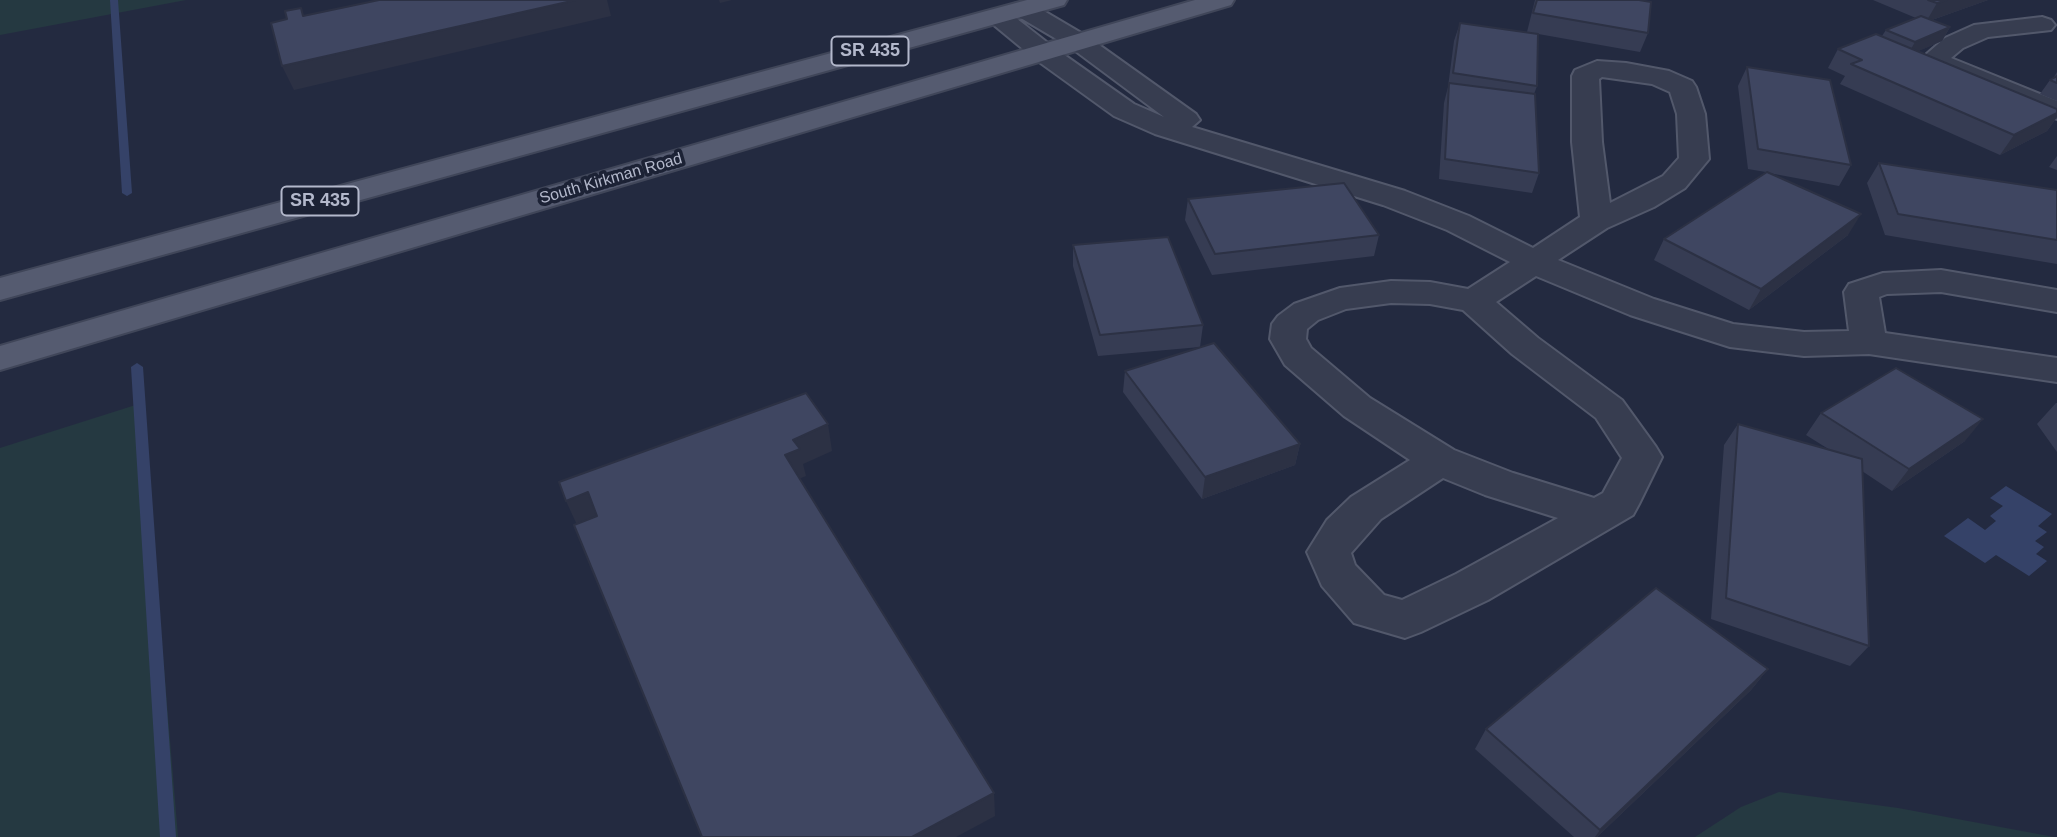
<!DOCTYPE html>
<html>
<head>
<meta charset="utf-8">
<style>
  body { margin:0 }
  canvas { display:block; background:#232a40 }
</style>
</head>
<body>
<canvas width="2057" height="837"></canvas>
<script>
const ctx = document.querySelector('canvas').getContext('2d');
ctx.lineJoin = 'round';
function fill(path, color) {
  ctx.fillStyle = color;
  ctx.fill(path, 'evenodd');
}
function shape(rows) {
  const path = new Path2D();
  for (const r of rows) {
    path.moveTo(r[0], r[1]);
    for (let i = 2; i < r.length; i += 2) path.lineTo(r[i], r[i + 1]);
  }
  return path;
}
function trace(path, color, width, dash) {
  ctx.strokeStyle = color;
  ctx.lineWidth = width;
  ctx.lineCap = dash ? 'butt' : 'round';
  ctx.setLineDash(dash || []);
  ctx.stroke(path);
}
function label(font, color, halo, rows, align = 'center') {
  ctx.font = font + ' Helvetica,sans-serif';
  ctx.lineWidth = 7;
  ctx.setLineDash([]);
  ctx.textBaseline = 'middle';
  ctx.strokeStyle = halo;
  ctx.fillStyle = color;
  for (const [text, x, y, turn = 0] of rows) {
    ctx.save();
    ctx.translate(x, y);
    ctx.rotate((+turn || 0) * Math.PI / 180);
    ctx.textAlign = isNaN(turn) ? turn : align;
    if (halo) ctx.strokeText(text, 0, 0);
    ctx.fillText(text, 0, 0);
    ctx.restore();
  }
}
fill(shape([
  [0,0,186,0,0,35],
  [142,403,178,837,0,837,0,448],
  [1779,792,1898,808,2054,837,1695,837,1741,807]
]), '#253941');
fill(shape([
  [2006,486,2052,514,2038,526,2047,532,2035,541,2044,547,2036,554,2047,561,2029,576,1996,555,1985,563,1944,536,1968,518,1985,530,1996,521,1990,516,2003,506,1990,498]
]), '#354268');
fill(shape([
  [110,0,118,0,132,193,127,196,122,193,110,0],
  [137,363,143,367,176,837,160,837,131,367,137,363]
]), '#354268');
const street = shape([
  [1023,2,1032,4,1088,37,1196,114,1200,120,1192,127,1405,191,1469,216,1533,248,1580,217,1572,142,1572,76,1575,70,1597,61,1626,63,1669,71,1692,81,1696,87,1705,114,1709,159,1685,188,1654,207,1607,228,1558,260,1654,299,1733,324,1804,332,1849,331,1844,292,1849,284,1883,273,1941,270,2057,290,2057,312,1941,292,1887,294,1879,297,1885,333,2057,358,2057,382,1869,354,1804,356,1730,347,1630,315,1536,276,1496,302,1538,338,1622,400,1656,447,1662,457,1639,504,1633,515,1488,600,1421,632,1405,638,1354,623,1322,586,1307,552,1327,520,1351,497,1410,460,1344,416,1285,365,1270,339,1272,324,1278,316,1294,304,1340,288,1391,281,1430,282,1468,289,1510,262,1447,230,1383,205,1155,134,1114,116,1035,59,989,21,986,16,989,11,998,9,1007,11,1053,47,1134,104,1164,117,1070,47,1014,14,1011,9,1014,4,1023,2],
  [1602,77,1652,84,1670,92,1677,114,1679,158,1663,176,1610,203,1602,142,1599,79,1602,77],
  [1391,303,1430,304,1463,310,1512,354,1596,418,1622,458,1603,493,1594,498,1513,473,1454,450,1370,398,1311,348,1306,339,1307,329,1318,320,1346,309,1391,303],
  [1443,478,1485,495,1558,518,1456,574,1402,600,1384,595,1355,565,1351,553,1381,519,1443,478],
  [2042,17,2051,20,2055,25,2051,30,1988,37,1963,48,1951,58,2057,101,2057,119,1928,68,1922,58,1945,38,1974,25,2042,17]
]);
const primary = shape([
  [1027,0,1067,0,1064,5,0,300,0,278,1027,0],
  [1195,0,1234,0,1231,5,0,370,0,346,1195,0]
]);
trace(street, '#52586b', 4);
trace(primary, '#404659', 4);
fill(street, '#373d50');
fill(primary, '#555b70');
fill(shape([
  [1535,0,1639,0,1648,33,1640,52,1527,32],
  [1873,0,1988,0,1932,20,1950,27,1942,41,1918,51,2057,109,2057,117,2047,131,2000,155,1840,84,1845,76,1828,68,1838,49,1882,36,1886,30,1916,18],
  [1460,23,1537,86,1534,94,1539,173,1532,193,1439,179,1444,103,1448,87,1454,41],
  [1747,67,1851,165,1839,186,1769,173,1848,235,1749,310,1654,260,1664,239,1766,172,1748,169,1738,86],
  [2057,72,2057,101,2040,94,2050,80,2055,77,2054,77],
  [2057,156,2057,170,2049,167],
  [1879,163,2057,190,2057,264,1885,235,1867,183],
  [1188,199,1379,235,1374,256,1212,275,1185,220],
  [1073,245,1203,325,1200,347,1098,356,1073,266],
  [1125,371,1300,444,1295,465,1202,499,1123,392],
  [2056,403,2057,403,2057,452,2037,424],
  [1821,413,1965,441,1892,491,1862,471,1869,646,1850,666,1711,619,1724,445,1738,424,1830,450,1806,435],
  [1768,669,1751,690,1597,837,1574,837,1475,749,1486,729]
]), '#363c53');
fill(shape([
  [576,0,607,0,611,16,294,90,282,66],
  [719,0,732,0,720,3],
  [1947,0,1988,0,1926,22,1937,3],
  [1950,27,1942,41,1907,56,1915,42],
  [2057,113,2057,117,2047,131,2000,155,2014,135],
  [1861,214,1848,235,1749,310,1761,289],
  [1983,419,1965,441,1892,491,1909,469],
  [828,424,832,451,803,464,806,476,791,482,785,455,793,440],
  [1300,444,1295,465,1202,499,1205,477],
  [588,492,599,518,578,527,566,501],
  [1768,669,1751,690,1597,837,1595,837,1600,830],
  [994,793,995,816,956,837,912,837]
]), '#2c3144');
const building = shape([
  [379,0,576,0,282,66,271,23,287,19,285,11,301,8,303,16,379,0],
  [1537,0,1639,0,1651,2,1648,33,1533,13,1537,0],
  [1928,0,1947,0,1937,3,1928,0],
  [1921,16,1950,27,1915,42,1886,30,1921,16],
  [1460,23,1538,34,1537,86,1453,73,1460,23],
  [1876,34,2057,109,2057,113,2014,135,1851,64,1862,60,1838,49,1876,34],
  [1747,67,1830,80,1851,165,1758,149,1747,67],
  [2057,76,2057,83,2050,80,2057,76],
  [1449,83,1535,94,1539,173,1445,159,1449,83],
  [1879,163,2057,190,2057,240,1898,214,1879,163],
  [1767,172,1861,214,1761,289,1664,239,1767,172],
  [1344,183,1379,235,1215,254,1188,199,1344,183],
  [1168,237,1203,325,1100,335,1073,245,1168,237],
  [1214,343,1300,444,1205,477,1125,371,1214,343],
  [1896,368,1983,419,1909,469,1821,413,1896,368],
  [806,393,828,424,793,440,800,449,785,455,994,793,912,837,702,837,574,525,597,516,588,492,566,501,559,482,806,393],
  [1738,424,1862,459,1869,646,1726,598,1738,424],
  [1656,588,1768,669,1600,830,1486,729,1656,588]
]);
fill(building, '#3f4661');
trace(building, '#2c3144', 2);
label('16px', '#b3b8cb', '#1c2235', [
  ["South Kirkman Road",611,179,-16]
]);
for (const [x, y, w] of [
  [870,51,77],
  [320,201,77]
]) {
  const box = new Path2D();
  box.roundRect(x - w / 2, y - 14.5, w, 29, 5);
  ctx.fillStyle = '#1c2235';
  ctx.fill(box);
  trace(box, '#b3b8cb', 2);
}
label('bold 18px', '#b3b8cb', null, [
  ["SR 435",870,51],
  ["SR 435",320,201]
]);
</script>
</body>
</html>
